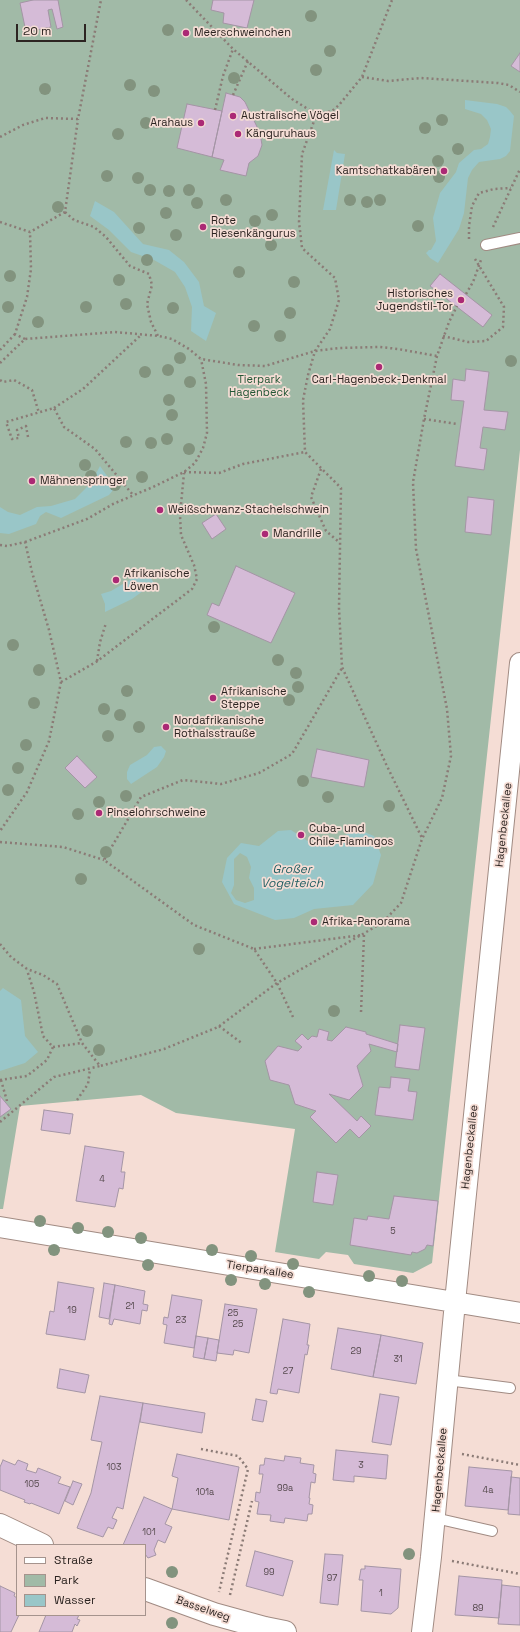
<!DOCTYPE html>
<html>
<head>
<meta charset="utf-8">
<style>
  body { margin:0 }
  #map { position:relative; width:520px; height:1632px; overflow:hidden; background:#f5ddd5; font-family:"Space Grotesk",sans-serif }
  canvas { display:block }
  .legend { position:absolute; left:16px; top:1544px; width:130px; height:72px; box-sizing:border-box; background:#f5ddd5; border:1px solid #a5938d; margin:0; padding:5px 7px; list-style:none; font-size:12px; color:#2c2421 }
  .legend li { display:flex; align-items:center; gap:8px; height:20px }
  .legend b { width:20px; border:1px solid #a5938d }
  .scale { position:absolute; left:16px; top:24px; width:70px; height:18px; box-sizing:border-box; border:2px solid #2c2421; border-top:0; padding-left:5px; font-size:12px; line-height:14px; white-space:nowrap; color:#2c2421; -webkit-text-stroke:3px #f5ddd5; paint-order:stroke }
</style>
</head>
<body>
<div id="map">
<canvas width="520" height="1632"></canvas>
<ul class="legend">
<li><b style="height:5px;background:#fff"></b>Straße</li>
<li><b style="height:11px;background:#a1baa7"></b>Park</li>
<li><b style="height:11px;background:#99c6c8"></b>Wasser</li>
</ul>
<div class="scale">20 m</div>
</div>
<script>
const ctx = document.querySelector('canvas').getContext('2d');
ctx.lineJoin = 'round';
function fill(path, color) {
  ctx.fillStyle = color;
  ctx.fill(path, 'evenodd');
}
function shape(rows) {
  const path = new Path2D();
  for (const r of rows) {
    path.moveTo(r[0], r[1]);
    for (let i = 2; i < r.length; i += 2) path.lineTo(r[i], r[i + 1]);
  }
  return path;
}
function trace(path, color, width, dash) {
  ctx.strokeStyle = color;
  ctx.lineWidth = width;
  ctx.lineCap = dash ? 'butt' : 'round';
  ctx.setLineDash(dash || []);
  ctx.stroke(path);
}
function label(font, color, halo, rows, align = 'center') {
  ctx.font = font + ' "Space Grotesk",sans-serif';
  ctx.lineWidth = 3.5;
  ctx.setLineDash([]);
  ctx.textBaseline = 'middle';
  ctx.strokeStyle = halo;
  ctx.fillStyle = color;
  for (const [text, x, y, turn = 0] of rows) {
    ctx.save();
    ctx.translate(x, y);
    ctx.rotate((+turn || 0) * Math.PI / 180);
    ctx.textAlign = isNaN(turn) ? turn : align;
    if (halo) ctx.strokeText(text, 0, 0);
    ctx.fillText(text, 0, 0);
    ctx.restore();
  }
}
fill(shape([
  [0,0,520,0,520,450,432,1263,413,1273,354,1264,348,1255,326,1252,319,1259,275,1252,295,1129,176,1113,141,1095,20,1106,3,1209,0,1209]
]), '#a1baa7');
fill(shape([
  [465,100,497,104,506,107,510,111,514,116,510,151,506,156,500,159,479,162,472,170,468,178,464,213,459,229,438,263,430,258,426,253,429,250,431,250,436,241,433,218,440,193,456,172,459,163,474,150,481,149,488,144,490,137,491,129,487,120,481,114,465,109],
  [334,150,337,153,345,154,336,210,323,210],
  [95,201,114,212,143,244,169,250,184,262,199,282,204,306,216,313,206,341,191,331,192,307,185,287,175,272,154,260,131,252,109,230,90,216],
  [100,466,112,483,114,489,109,495,61,518,46,512,40,516,36,524,9,534,0,533,0,507,8,512,20,515,37,507,51,506,75,499,91,483],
  [144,568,154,583,132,599,105,612,105,604,101,594,111,591,128,581],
  [161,746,166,751,164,757,157,767,131,784,127,779,127,772,130,765,147,755,154,747],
  [291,830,312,844,329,846,353,830,362,831,374,836,381,855,373,884,353,905,314,909,294,918,275,920,234,904,222,882,227,858,241,843,259,846,278,831],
  [240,853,247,857,251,867,249,878,254,888,254,900,245,903,236,900,231,893,234,885,234,859],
  [3,988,21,1000,25,1036,38,1052,25,1063,0,1071,0,991]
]), '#99c6c8');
const building = shape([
  [33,0,58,0,63,27,57,29,52,9,48,10,51,27,26,32,20,3,33,0],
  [213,0,254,0,247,28,223,23,224,13,211,10,213,0],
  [520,53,520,72,511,66,520,53],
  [226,93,240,97,245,102,260,133,262,145,258,156,249,163,246,176,220,170,224,160,212,157,226,93],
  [187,104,222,111,212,157,177,148,187,104],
  [440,274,492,315,483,327,430,286,440,274],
  [466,369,489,372,484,410,508,412,505,430,483,427,480,448,487,449,484,470,455,466,464,401,451,400,453,379,465,381,466,369],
  [468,497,494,500,491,535,465,532,468,497],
  [216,514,226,529,212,539,202,523,216,514],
  [236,566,295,593,271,643,207,615,212,603,219,606,236,566],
  [317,749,369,760,364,787,311,777,317,749],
  [77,756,97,777,85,788,65,768,77,756],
  [400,1025,425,1028,419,1070,395,1067,400,1025],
  [346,1027,366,1032,366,1034,398,1044,397,1052,369,1044,371,1051,357,1066,363,1086,349,1100,329,1094,357,1121,361,1116,371,1126,359,1138,350,1129,336,1143,310,1117,316,1111,295,1104,289,1085,270,1080,265,1061,278,1046,298,1051,302,1047,295,1041,302,1034,308,1040,312,1036,317,1037,319,1029,329,1032,327,1040,332,1041,346,1027],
  [391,1077,410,1079,408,1091,417,1092,413,1120,375,1115,379,1087,390,1088,391,1077],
  [0,1096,11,1109,0,1117,0,1096],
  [44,1110,73,1114,70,1134,41,1130,44,1110],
  [85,1146,124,1152,121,1172,125,1172,123,1189,119,1188,115,1207,76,1201,85,1146],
  [317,1172,338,1175,333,1205,313,1202,317,1172],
  [394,1196,438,1201,433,1246,427,1245,425,1249,417,1253,412,1252,411,1255,350,1245,354,1218,367,1220,368,1216,389,1219,394,1196],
  [58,1282,94,1288,85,1340,46,1334,50,1311,54,1312,58,1282],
  [104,1283,115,1285,109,1319,99,1317,104,1283],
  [115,1285,145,1291,143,1304,148,1305,147,1311,142,1310,140,1324,114,1319,112,1325,109,1324,115,1285],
  [172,1295,202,1300,194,1348,164,1343,167,1325,163,1324,164,1317,168,1318,172,1295],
  [225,1304,257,1309,249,1353,234,1350,233,1355,217,1353,225,1304],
  [283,1319,310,1324,307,1345,309,1345,307,1355,305,1354,299,1393,278,1389,277,1394,270,1393,283,1319],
  [338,1328,381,1335,373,1377,331,1369,338,1328],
  [381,1335,423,1343,416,1384,373,1377,381,1335],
  [196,1336,208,1338,204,1359,193,1357,196,1336],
  [208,1338,219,1340,216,1361,204,1359,208,1338],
  [60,1369,89,1375,85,1393,57,1388,60,1369],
  [380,1394,399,1397,391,1445,372,1442,380,1394],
  [100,1396,143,1403,123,1509,117,1507,112,1518,117,1520,113,1529,108,1527,103,1537,77,1528,91,1493,102,1442,91,1440,100,1396],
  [256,1399,267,1401,263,1422,252,1420,256,1399],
  [143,1403,205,1413,202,1433,140,1422,143,1403],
  [336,1450,388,1455,386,1479,354,1476,354,1482,333,1480,336,1450],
  [177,1454,239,1467,229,1520,172,1509,178,1478,172,1476,177,1454],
  [285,1456,301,1458,300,1463,314,1465,313,1473,316,1474,315,1483,311,1482,309,1498,310,1498,309,1504,313,1505,312,1514,308,1514,307,1521,285,1518,284,1523,270,1521,271,1515,257,1514,259,1502,255,1501,256,1492,260,1493,263,1474,259,1474,260,1465,264,1465,265,1458,284,1461,285,1456],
  [3,1460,15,1465,18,1460,28,1464,26,1470,36,1473,38,1468,61,1477,58,1483,70,1487,59,1514,31,1503,30,1504,24,1502,25,1500,0,1490,0,1467,3,1460],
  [469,1467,512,1471,508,1510,465,1506,469,1467],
  [511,1477,520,1478,520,1515,508,1514,511,1477],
  [73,1481,82,1484,73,1505,65,1501,73,1481],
  [144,1497,172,1509,165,1524,172,1527,165,1543,158,1540,154,1550,156,1555,148,1558,145,1554,145,1545,123,1545,144,1497],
  [255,1551,293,1561,283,1596,246,1586,255,1551],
  [325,1554,343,1555,338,1605,320,1603,325,1554],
  [365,1566,401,1569,398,1608,391,1614,361,1611,363,1580,359,1580,361,1569,365,1569,365,1566],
  [459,1576,502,1580,499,1618,455,1615,459,1576],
  [502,1585,520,1587,520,1625,498,1624,502,1585],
  [0,1586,15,1593,14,1596,17,1598,17,1615,19,1615,11,1632,0,1632,0,1586],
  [46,1615,79,1615,77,1619,80,1620,77,1626,75,1624,72,1632,39,1632,46,1615]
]);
fill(building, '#d5bbd7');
trace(building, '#a495a5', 1);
const service = shape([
  [486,245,520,238],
  [447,1380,510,1388],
  [435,1518,492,1531]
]);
const minor = shape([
  [0,1227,520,1313],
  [422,1632,431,1557,455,1302,520,663]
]);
const tertiary = shape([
  [0,1525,42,1545],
  [145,1589,214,1614,265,1628,285,1632]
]);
trace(service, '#a18b83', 12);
trace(minor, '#a18b83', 22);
trace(tertiary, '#a18b83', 24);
trace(shape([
  [186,0,233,49,292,99,311,111,324,113,332,111,339,105,362,77,392,0],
  [362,77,388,81,421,78,498,83,509,85,520,92],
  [233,95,248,61],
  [215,110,223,76,233,49],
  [317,113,302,154,299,222,302,248,335,278,339,300,330,329,315,351,308,375,303,400,305,452,341,488,339,608,342,667,386,764,422,838],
  [0,137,23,125,45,118,78,119,101,0],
  [65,212,74,220,94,227,106,237,130,266,149,274,152,285,147,304,151,322,158,336],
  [0,222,30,232,65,212,78,119],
  [493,227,520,169],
  [469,239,469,226,472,206,479,193,494,189,511,188],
  [466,294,473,282,481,260],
  [443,336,468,342,486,341,503,327,504,307,475,259],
  [25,339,15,334,27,297,31,269,30,232],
  [0,350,15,334],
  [0,363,25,339,115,332,159,336,172,339,189,349,201,359,238,365,265,366,315,351,339,348,380,347,398,349,437,356],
  [0,380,3,382,14,380,32,390,39,413],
  [54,408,83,389,141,335],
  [424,419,457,424],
  [28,437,26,426,17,430,19,438,12,439,6,422,54,408,64,427,95,449,133,495],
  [321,469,311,497,326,531,339,542],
  [184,472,219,473,243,464,305,452],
  [25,542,87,519,113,504,153,487,184,472,195,463,203,448,207,433,206,384,201,359],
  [0,545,7,546,25,542,32,572,49,630,61,682,49,741,27,792,0,831],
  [97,661,100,642,106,623],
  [61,682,96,662,192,589,197,579,194,565,181,535,180,515,184,473],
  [0,842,63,847,104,860],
  [0,944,11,957,27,969,43,975,57,984,82,1043,100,1066,164,1049,218,1027,277,983,382,923,401,903,422,839,442,798,451,756,447,709,416,549,413,482,424,419,437,356,449,322,457,306],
  [254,949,362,935],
  [361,1012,364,935],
  [293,1017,277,983,254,949,194,925,104,860,141,797,183,780,221,784,259,773,292,754,342,668],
  [219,1026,243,1044],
  [53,1047,82,1043],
  [0,1080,27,1076,47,1060,53,1047,43,1036,34,992,27,970],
  [1,1080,7,1101],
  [77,1100,88,1084,90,1069],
  [0,1122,54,1077,100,1066],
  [201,1449,238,1456,248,1469,219,1592],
  [462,1454,520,1465],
  [452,1561,520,1574],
  [230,1595,252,1501]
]), '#8b7b76', 2.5, [2, 3]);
trace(service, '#fff', 10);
trace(minor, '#fff', 20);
trace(tertiary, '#fff', 22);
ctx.fillStyle = '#82937e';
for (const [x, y] of [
  [311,16],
  [168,30],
  [330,51],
  [316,70],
  [234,78],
  [130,85],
  [45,89],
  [154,91],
  [442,120],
  [146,123],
  [425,128],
  [118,134],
  [458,149],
  [438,161],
  [107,176],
  [439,177],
  [138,178],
  [150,190],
  [189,190],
  [169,191],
  [226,200],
  [350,200],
  [380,200],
  [367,202],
  [197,203],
  [58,207],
  [166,213],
  [272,215],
  [255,221],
  [418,226],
  [139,228],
  [176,235],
  [271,245],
  [147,260],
  [239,272],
  [10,276],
  [119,280],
  [294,282],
  [126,304],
  [8,307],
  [86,307],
  [173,308],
  [290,313],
  [38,322],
  [254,326],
  [280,336],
  [180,358],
  [511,361],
  [168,370],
  [145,372],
  [190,382],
  [169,400],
  [172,415],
  [167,439],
  [126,442],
  [151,443],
  [189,449],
  [85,465],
  [91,476],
  [142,477],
  [115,485],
  [214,627],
  [13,645],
  [278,660],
  [39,670],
  [296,673],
  [298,687],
  [127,691],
  [289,700],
  [34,703],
  [104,709],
  [120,715],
  [139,727],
  [108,736],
  [26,745],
  [18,768],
  [303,781],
  [8,790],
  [126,796],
  [328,797],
  [99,802],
  [389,806],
  [78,814],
  [106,852],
  [81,879],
  [199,949],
  [334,1011],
  [87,1031],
  [99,1050],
  [40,1221],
  [78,1228],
  [108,1232],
  [141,1238],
  [54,1250],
  [212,1250],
  [251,1256],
  [293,1264],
  [148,1265],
  [369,1276],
  [231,1280],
  [402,1281],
  [265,1284],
  [309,1292],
  [409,1554],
  [172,1572],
  [172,1623]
]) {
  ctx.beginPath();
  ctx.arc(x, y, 6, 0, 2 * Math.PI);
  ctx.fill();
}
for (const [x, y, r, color] of [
  [186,33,4,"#ab2975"],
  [233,116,4,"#ab2975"],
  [201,123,4,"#ab2975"],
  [238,134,4,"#ab2975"],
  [444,171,4,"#ab2975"],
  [203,227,4,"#ab2975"],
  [461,300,4,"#ab2975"],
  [379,367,4,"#ab2975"],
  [32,481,4,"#ab2975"],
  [160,510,4,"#ab2975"],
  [265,534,4,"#ab2975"],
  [116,580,4,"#ab2975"],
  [213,698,4,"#ab2975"],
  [166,727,4,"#ab2975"],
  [99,813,4,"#ab2975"],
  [301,835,4,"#ab2975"],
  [314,922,4,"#ab2975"]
]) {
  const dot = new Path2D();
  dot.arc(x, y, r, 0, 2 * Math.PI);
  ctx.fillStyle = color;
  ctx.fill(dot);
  trace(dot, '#f5ddd5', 1.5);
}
label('9px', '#564a4e', null, [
  ["4",102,1180],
  ["5",393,1232],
  ["21",130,1307],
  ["19",72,1311],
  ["25",233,1314],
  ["23",181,1321],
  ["25",238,1325],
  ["29",356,1352],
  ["31",398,1360],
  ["27",288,1372],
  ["3",361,1466],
  ["103",114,1468],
  ["105",32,1485],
  ["99a",285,1489],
  ["4a",488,1491],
  ["101a",205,1493],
  ["101",149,1533],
  ["99",269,1573],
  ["97",332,1579],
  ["1",381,1594],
  ["89",478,1609]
]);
label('11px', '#2c2421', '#f5ddd5', [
  ["Meerschweinchen",194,33],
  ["Australische Vögel",241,116],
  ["Arahaus",193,123,"right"],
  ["Känguruhaus",246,134],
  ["Kamtschatkabären",436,171,"right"],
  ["Rote",211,221],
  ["Riesenkängurus",211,234],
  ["Historisches",453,294,"right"],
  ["Jugendstil-Tor",453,307,"right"],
  ["Carl-Hagenbeck-Denkmal",379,380,"center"],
  ["Mähnenspringer",40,481],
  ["Weißschwanz-Stachelschwein",168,510],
  ["Mandrille",273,534],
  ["Afrikanische",124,574],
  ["Löwen",124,587],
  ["Afrikanische",221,692],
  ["Steppe",221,705],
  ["Nordafrikanische",174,721],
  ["Rothalsstrauße",174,734],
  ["Pinselohrschweine",107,813],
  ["Cuba- und",309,829],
  ["Chile-Flamingos",309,842],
  ["Afrika-Panorama",322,922]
], 'left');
label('11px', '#245736', '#f5ddd5', [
  ["Tierpark",259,380],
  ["Hagenbeck",259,393]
]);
label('11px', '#2c2421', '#f5ddd5', [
  ["Hagenbeckallee",504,825,-84],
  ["Hagenbeckallee",470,1147,-84],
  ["Tierparkallee",260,1270,9],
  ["Hagenbeckallee",440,1470,-85],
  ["Basselweg",203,1609,19]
]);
label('italic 12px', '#225f63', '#f5ddd5', [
  ["Großer",292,870],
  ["Vogelteich",292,884]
]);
</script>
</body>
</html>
